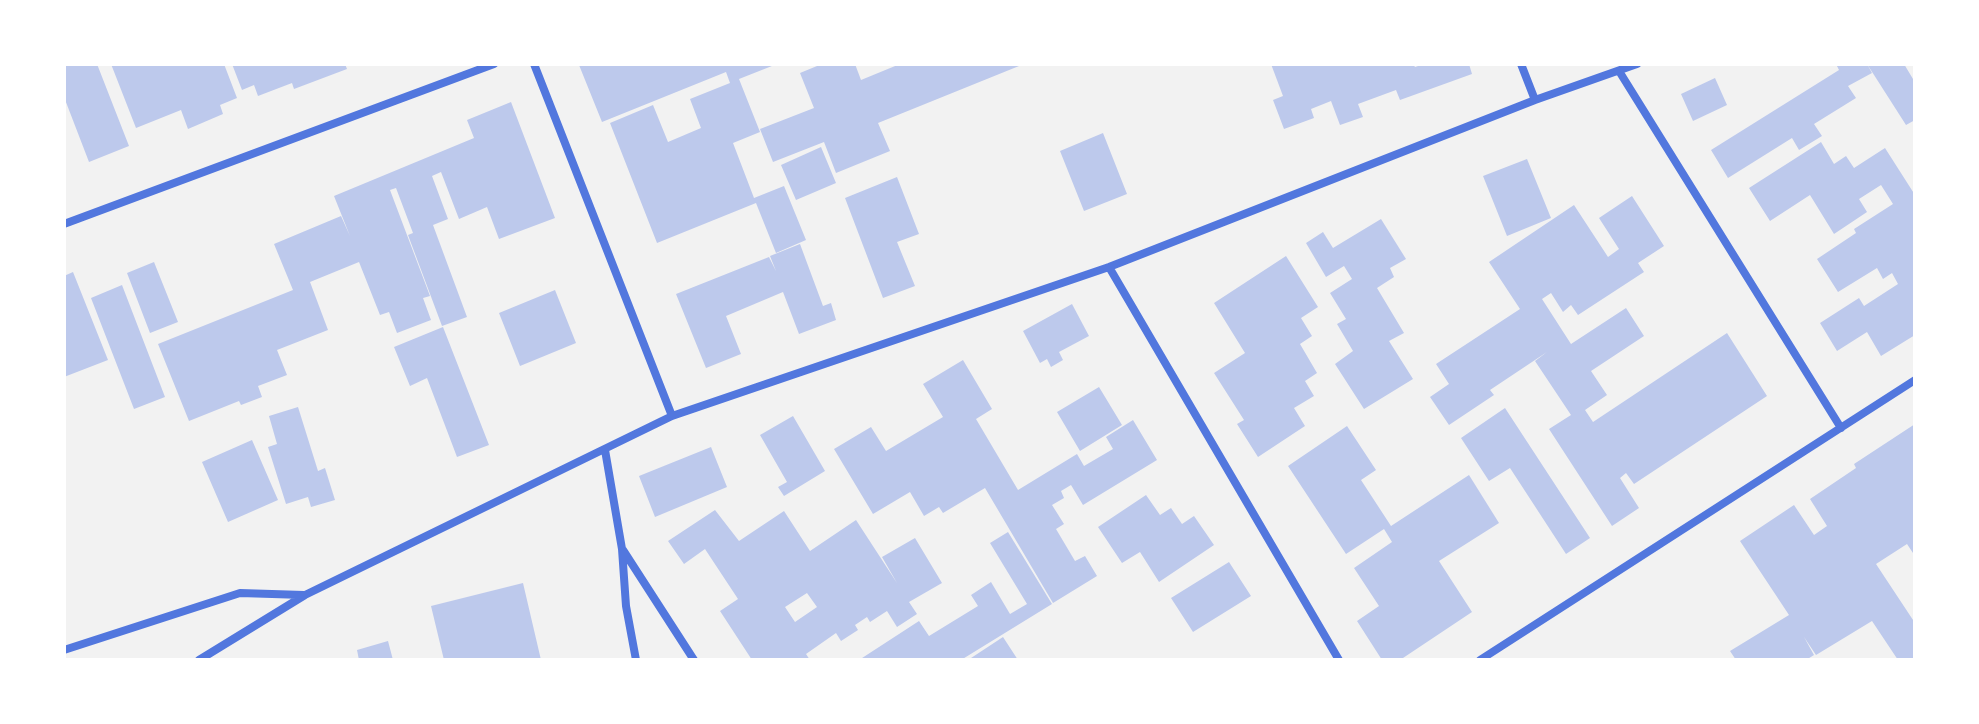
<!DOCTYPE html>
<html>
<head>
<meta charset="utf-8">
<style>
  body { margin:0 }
  #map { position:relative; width:1979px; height:724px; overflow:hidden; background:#f2f2f2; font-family:Barlow,sans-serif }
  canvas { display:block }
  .frame { position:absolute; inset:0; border:66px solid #fff; pointer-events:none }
</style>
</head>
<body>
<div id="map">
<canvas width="1979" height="724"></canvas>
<div class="frame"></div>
</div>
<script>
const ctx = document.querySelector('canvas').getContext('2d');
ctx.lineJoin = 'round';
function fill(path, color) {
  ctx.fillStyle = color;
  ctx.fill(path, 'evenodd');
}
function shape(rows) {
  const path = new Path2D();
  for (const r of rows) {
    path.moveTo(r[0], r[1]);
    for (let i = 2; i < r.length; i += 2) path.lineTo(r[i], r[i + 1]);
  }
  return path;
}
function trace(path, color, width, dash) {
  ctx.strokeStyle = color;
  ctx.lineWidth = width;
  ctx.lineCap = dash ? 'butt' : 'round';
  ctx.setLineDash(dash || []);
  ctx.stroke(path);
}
fill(shape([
  [64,64,97,64,129,146,89,162,64,97],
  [111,64,224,64,237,98,220,105,223,114,188,129,181,110,136,128],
  [232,64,345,64,347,69,294,89,292,83,258,96,254,85,242,90],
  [582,64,777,64,739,79,760,132,733,143,754,198,784,186,806,240,776,253,756,203,657,243,610,123,653,105,668,142,701,128,690,99,730,83,726,72,602,122,579,65],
  [816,64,855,64,861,80,900,64,1024,64,878,123,890,151,836,173,824,142,773,162,760,129,814,108,800,73,817,66],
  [1271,64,1413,64,1415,67,1424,64,1469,64,1472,74,1400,100,1396,90,1358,104,1363,117,1340,125,1331,101,1311,109,1314,118,1284,129,1273,100,1283,96],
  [1836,64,1867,64,1872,73,1848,86,1856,98,1814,124,1822,136,1799,150,1792,138,1728,178,1711,150,1839,70],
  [1867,64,1904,64,1913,79,1915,78,1915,120,1906,125],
  [1715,78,1727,105,1693,121,1681,94],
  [511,102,555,218,499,239,487,207,459,219,441,172,432,176,448,219,433,225,467,317,442,326,408,235,413,233,396,188,390,190,430,296,423,298,431,320,397,333,389,312,380,315,359,262,310,282,328,330,277,350,287,375,258,386,262,397,241,405,239,401,189,421,158,344,293,290,274,244,341,216,350,236,334,196,474,138,467,120],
  [1103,133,1127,194,1084,211,1060,151],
  [1821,142,1834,164,1846,156,1854,168,1885,148,1915,195,1915,335,1881,356,1867,332,1837,351,1820,323,1859,298,1864,306,1898,284,1892,273,1883,279,1877,268,1838,292,1817,259,1856,233,1854,229,1893,204,1881,185,1859,199,1867,212,1834,234,1810,195,1770,221,1749,188],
  [821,147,836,183,796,200,781,165],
  [1527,159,1551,218,1507,236,1483,176],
  [897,177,919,234,897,242,915,286,883,298,845,198],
  [1632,196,1664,246,1638,263,1644,272,1578,315,1571,305,1563,312,1551,293,1542,299,1571,344,1626,308,1644,336,1591,371,1607,395,1585,410,1593,422,1727,333,1767,396,1634,484,1626,473,1620,478,1639,508,1612,526,1549,429,1571,415,1535,361,1547,352,1490,390,1494,395,1449,425,1430,397,1449,384,1436,364,1520,309,1489,262,1574,205,1608,257,1619,249,1599,218],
  [1381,219,1406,259,1390,268,1394,277,1377,288,1404,333,1389,341,1413,379,1364,409,1335,364,1353,351,1337,324,1346,319,1330,293,1352,279,1344,266,1326,277,1306,243,1323,232,1333,248],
  [800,244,823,306,831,303,836,320,799,334,783,292,726,316,741,354,706,368,676,294,769,257,776,271,770,256],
  [1286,256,1318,307,1301,318,1312,336,1300,344,1317,373,1305,381,1314,396,1294,408,1305,426,1258,457,1237,424,1244,420,1214,373,1245,353,1214,303],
  [154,262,178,322,150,333,127,273],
  [73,272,108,360,64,377,64,276],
  [122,285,165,397,134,409,91,298],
  [555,290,576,343,520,366,499,313],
  [1072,304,1089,336,1059,352,1063,360,1051,367,1047,359,1040,363,1023,331],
  [443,327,489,445,457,457,427,378,410,386,394,347],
  [963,360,992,409,976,419,1018,490,1077,454,1084,466,1113,449,1106,437,1133,420,1157,460,1083,505,1071,485,1061,491,1064,498,1052,505,1064,524,1056,529,1075,561,1085,556,1097,576,1053,603,985,488,943,513,939,507,924,516,910,492,873,514,834,449,871,427,886,451,943,417,923,384],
  [1099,387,1122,425,1080,451,1057,412],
  [298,407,318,471,325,468,335,500,311,507,308,497,286,504,268,447,277,444,269,416],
  [1505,408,1590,538,1566,554,1510,468,1489,481,1461,438],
  [793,416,825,471,784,496,778,487,787,482,760,435],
  [1915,424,1915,556,1907,544,1876,564,1915,623,1915,660,1898,660,1872,621,1816,655,1804,637,1814,655,1806,660,1736,660,1730,651,1789,615,1740,541,1794,505,1814,535,1827,526,1810,499,1856,468,1854,464],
  [1347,426,1376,470,1361,480,1391,526,1469,475,1499,523,1439,561,1472,612,1400,660,1382,660,1357,621,1379,606,1354,568,1392,542,1384,529,1346,554,1288,466],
  [252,440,278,500,228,522,202,462],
  [711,447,727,487,655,517,639,476],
  [1146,495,1160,515,1171,508,1182,524,1194,516,1214,545,1159,582,1140,552,1122,563,1098,527],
  [715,510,739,541,784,511,810,551,856,520,897,583,882,557,915,538,942,583,909,602,917,614,897,627,887,611,870,622,867,617,855,625,858,630,841,641,836,633,806,654,810,660,752,660,720,611,738,599,705,549,684,564,668,541],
  [807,593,817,607,795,622,785,607],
  [1008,532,1052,604,961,660,859,660,919,621,929,636,978,606,971,595,991,582,1010,614,1027,604,990,543],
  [1229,562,1251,596,1193,632,1171,598],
  [523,583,541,660,444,660,431,606],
  [1003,637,1018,660,968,660],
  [388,641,393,660,359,660,357,650]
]), '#bdc9ec');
trace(shape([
  [534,64,672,416],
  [1521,64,1535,100],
  [1619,71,1841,428],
  [64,224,494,64],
  [1109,267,1339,660],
  [605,450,622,549,626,606,636,660],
  [623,550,694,660],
  [64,650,240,593,304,595],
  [199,660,305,595,672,416,1109,267,1535,100,1637,64],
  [1480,660,1915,380]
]), '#5277de', 8);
</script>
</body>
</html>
